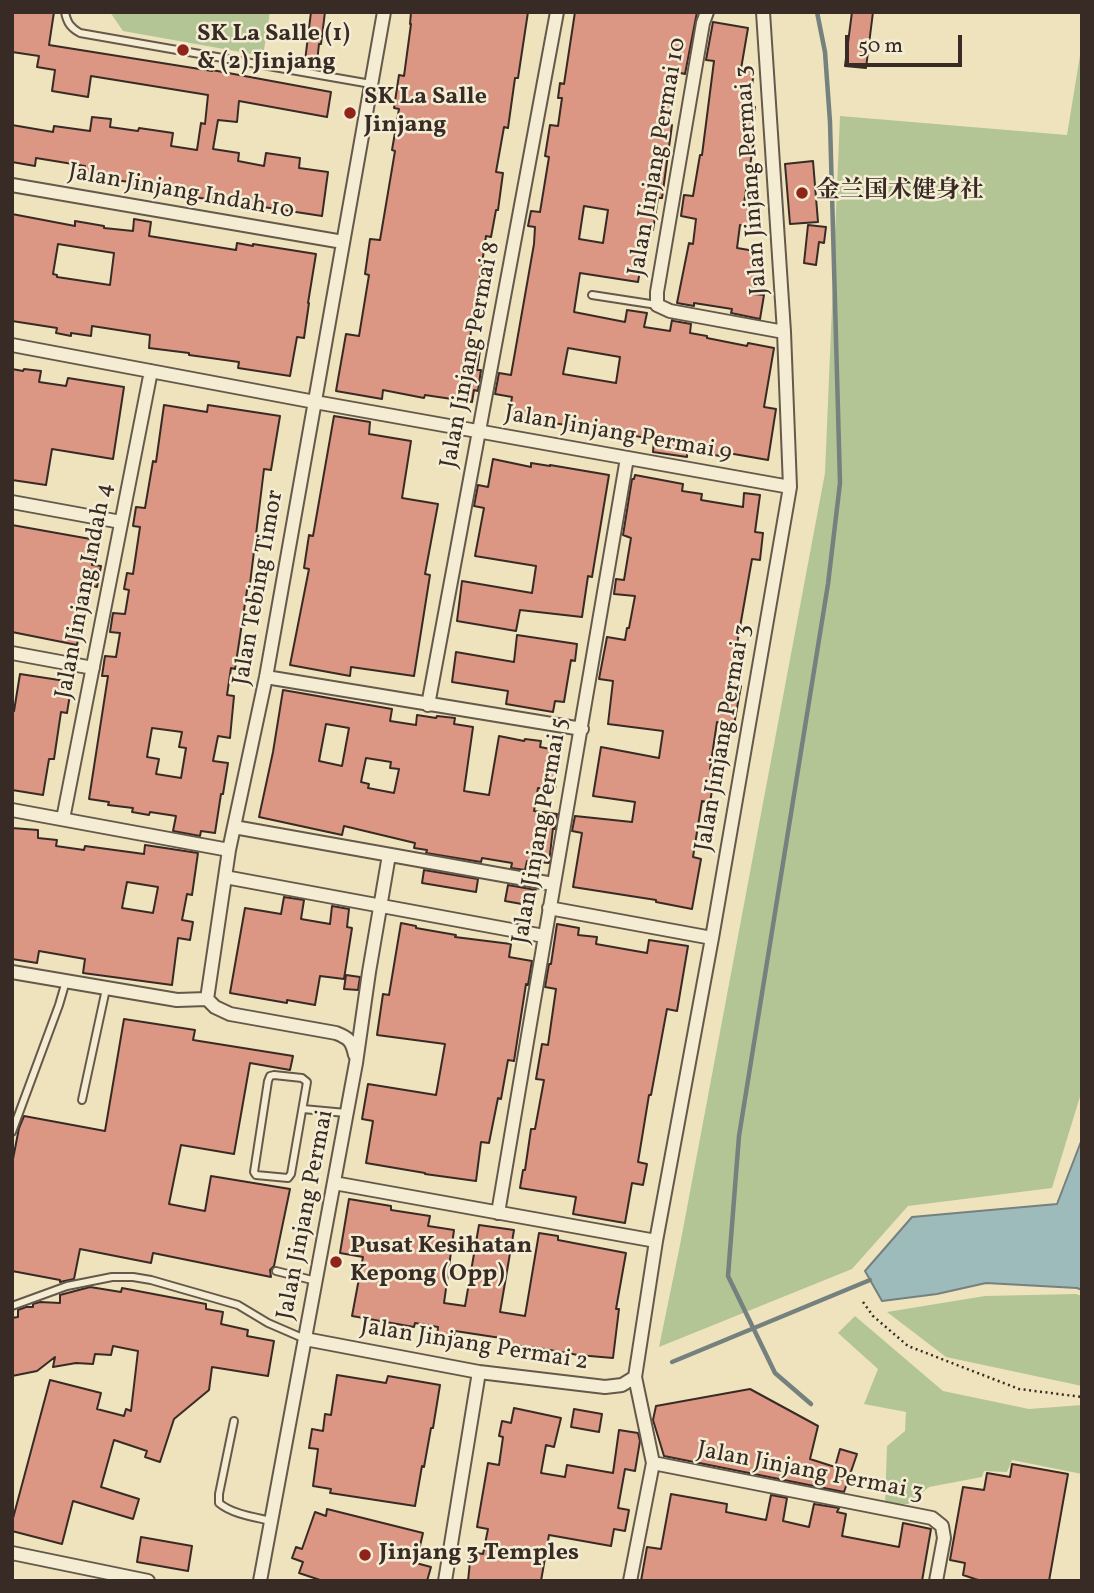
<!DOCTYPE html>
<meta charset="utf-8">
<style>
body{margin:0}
#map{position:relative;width:1094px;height:1593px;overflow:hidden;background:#eee3bd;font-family:Vollkorn,serif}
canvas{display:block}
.frame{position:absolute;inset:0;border:14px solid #382b25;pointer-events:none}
.scale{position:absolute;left:845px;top:35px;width:117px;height:32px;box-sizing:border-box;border:4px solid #382b25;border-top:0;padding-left:9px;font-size:21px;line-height:24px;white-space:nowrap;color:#382b25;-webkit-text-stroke:5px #f4edd4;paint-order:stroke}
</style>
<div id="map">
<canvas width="1094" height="1593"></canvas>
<div class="frame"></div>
<div class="scale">50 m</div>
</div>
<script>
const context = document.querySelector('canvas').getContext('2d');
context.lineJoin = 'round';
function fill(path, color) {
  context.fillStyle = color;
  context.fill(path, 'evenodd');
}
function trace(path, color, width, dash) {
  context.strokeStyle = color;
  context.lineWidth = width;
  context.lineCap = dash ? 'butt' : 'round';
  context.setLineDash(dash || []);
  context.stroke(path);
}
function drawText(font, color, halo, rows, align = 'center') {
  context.font = font + ' Vollkorn,"Noto Serif SC",serif';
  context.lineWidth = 5;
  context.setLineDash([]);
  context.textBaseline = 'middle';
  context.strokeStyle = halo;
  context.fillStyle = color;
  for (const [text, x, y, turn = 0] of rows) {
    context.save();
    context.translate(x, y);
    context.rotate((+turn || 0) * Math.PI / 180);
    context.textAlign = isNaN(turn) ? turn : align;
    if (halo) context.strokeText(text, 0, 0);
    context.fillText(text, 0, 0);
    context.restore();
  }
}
const green = new Path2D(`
 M110 12H270L263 56 123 31Z
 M1082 43V1090L1052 1188 908 1206 852 1269 659 1347 680 1245 825 473 840 116 1067 135Z
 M1076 1294 1082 1296V1386L946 1357 887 1312 985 1296Z
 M855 1316 943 1391 1029 1409 1082 1405V1474L1012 1460 1007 1472 984 1471 982 1477 929 1487 908 1504H885L887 1446 905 1431 906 1412 864 1404 878 1369 838 1333Z`);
const water = new Path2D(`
 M1082 1139V1290L1077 1288 986 1283 937 1294 882 1301 865 1271 912 1217 1057 1204Z`);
const stream = new Path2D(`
 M672 1362 870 1280
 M811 1404 775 1373 728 1276 739 1136 828 584 840 483 830 122 825 52 817 12`);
const building = new Path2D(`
 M12 12H54L49 45 212 71V70L331 92 327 117 239 101 237 122 218 120 213 149 239 153 238 161 264 166 266 153 300 158 299 168 328 172 322 216 250 205 249 210 215 204V200L170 194 171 191 130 185V182L84 176 85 166 36 158 35 166 12 162V125L53 132 54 126 90 131 92 117 111 119 110 127 138 131 139 128 173 133 171 146 197 150 201 123 205 124 208 95 91 76 88 97 52 91 55 70 37 67 39 56 12 52Z
 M311 12H325L321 44H319L317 62 305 61Z
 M411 12H528L518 78H515L508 128 504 127 496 172 503 173 498 210H496L491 237 486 236 480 278 485 279 482 297 477 296 468 349 480 351 477 370H481L478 391 474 390 472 402 425 395 424 398 383 390 382 399 336 391 346 334 359 336 369 275 365 274 370 239 380 240 395 151 392 150 399 109 394 108 399 75 404 76 411 24H410Z
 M575 12H697L685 74 676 72 668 124 672 125 662 198H658L653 230 647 229 638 282 580 273 574 312 625 322 627 310 647 313 644 327 670 331 672 320 674 321 691 324 690 333 707 336V338L747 346 748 343 774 348 764 407 776 409 768 460 728 453 727 457 687 451V457L653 452 654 439 509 416 512 397 495 394 499 373 511 375 534 244 535 227 528 226 531 211 540 212 549 157 545 156 550 125 558 126 562 98H558L560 83 564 84ZM584 206 608 210 603 243 579 239ZM568 348 620 357 616 383 563 374Z
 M852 12H873L866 68 845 66Z
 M713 22 748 28 741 69 754 71 749 106 755 107 750 133 755 134 744 203 753 204 750 226 740 225 737 248 761 252 754 294 764 295 760 319 731 313 732 309 694 303V306L677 303 689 243 693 244 696 219 681 216 684 195 693 196 700 155H702L714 61 706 60Z
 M813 161 818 222 790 224 785 164Z
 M12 214 75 226V221L104 226V228L133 231 134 219 151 222 149 236 236 250 237 243 253 246V244L316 254 308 303H309L304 338 297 337 290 376 238 368 239 362 189 355V353L149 348 150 335 92 326 91 336 71 333V336L56 333 57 328 12 321ZM58 244 114 253 110 285 57 277V275L53 274Z
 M808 225 826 227 824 243 819 242 816 265 804 263Z
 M12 369 23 371 24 369 41 371 39 382 66 386 68 378 124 387 113 459 52 449 46 485 12 480Z
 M164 405 207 412 208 405 280 416 271 470 264 469 250 584H248L235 669 231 668 227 695 234 696 230 738 218 736 213 761 228 763 223 794H221L215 833 201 831 200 836 173 831 176 816 150 812 149 815 132 812 133 808 108 805 109 802 89 799 108 676H102L105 656 116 657 120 633 110 632 113 613 125 614 129 590 124 589 127 573 133 574 140 527 133 526 136 507 145 508 153 461 156 462ZM152 728 182 732 179 747 186 748 181 778 156 774 159 759 147 757Z
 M334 416 370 422 369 434 411 441 402 498 438 504 425 574 430 575 414 676 351 667 350 676 290 665 309 569 304 568 309 535 313 536Z
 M493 459 531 467V463L550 466V465L609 475 592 577 588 576 582 617 520 610 516 631 457 621 462 581 532 593 536 566 475 556 484 508 474 506 478 485 488 487Z
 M635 475 683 484 682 491 702 494 701 500 743 507 744 493 760 495 755 532 763 533 760 560 752 559 730 684 741 686 734 725 717 722 710 769 715 770 710 803 702 801 693 857 701 859 692 909 656 902V900L573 887 582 833 572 831 575 816 632 822 635 802 593 796 601 747 659 758 663 731 608 724 613 681 599 679 607 637 625 640 627 628H629L635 596 614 594 616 579 624 580 631 538 623 535 632 479H634Z
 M12 525 96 540 92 565 101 566 97 587 89 585 84 610 87 611 84 628H80L77 645 12 632Z
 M517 635 577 644 575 661 571 660 564 702 555 701 553 712 506 704 508 691 452 682 456 652 514 662Z
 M20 674 72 682 67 713 61 712 54 759H49L43 795 12 790V711H14Z
 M283 690 392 709 390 721 416 725 417 715 436 718 437 716 455 718 454 724 473 727 464 791 489 795 499 736 524 741 525 739 541 741 540 747 561 751 555 790 538 788 534 811 557 814 555 829 553 828 549 863 527 861 525 870 511 868 512 863 482 858 481 862 426 853 427 850 414 848 415 843 344 826 342 835 259 817 273 752ZM326 724 349 728 342 766 319 761ZM366 758 391 762 390 768 399 769 394 793 368 788 369 784 361 782Z
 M12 828 38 830V838L57 840 56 846 84 850 85 846 144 854 145 845 198 853 192 895 187 894 182 920 193 922 190 940 178 938 172 985 83 973 85 959 39 951 37 963 12 959ZM127 882 158 887 153 913 122 908Z
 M424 870 478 879 476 892 422 883Z
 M508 885 536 890 533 906 505 901Z
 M284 897 304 900 301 919 330 924 332 906 349 909 347 927 352 928 344 979 320 976 315 1005 287 1000V1003L230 993 245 908 281 914Z
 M401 923 416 926V928L456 935 455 937 511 944 509 957 532 961 528 985 526 984 514 1061 508 1060 501 1099 498 1098 489 1143 481 1142 476 1181 425 1174V1173L366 1163 373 1121 362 1119 368 1084 436 1095 445 1044 377 1035 383 994 389 995Z
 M557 924 579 928 578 935 597 937 596 944 647 953 649 940 688 946 677 1011 667 1009 651 1095H649L638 1162 647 1164 643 1185 632 1183 625 1223 573 1214 576 1197 520 1188 523 1170H525L531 1129H535L544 1080 536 1079 542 1044 548 1045 556 989 545 987 549 964H551Z
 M346 975 360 977 358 990 344 989Z
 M124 1019 195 1030 193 1040 293 1056 290 1070 250 1063 234 1154 181 1145 169 1204 205 1211 211 1176 290 1189 274 1266 270 1270 271 1277 153 1253 151 1263 80 1249 74 1279 60 1282V1280L12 1271V1164L19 1128 24 1116 105 1131Z
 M349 1199 391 1206V1210L430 1216 428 1226 454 1230 444 1303 465 1306 479 1225 514 1230 500 1312 525 1316 539 1233 558 1236V1240L626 1253 616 1309H619L613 1358 578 1355 538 1348 501 1344V1338L455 1331 453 1340 437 1337 438 1327 415 1323 414 1327 352 1316 363 1257 340 1253Z
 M90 1287 121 1292 122 1288 206 1304V1309L223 1312 221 1324 248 1330 247 1336 274 1341 268 1376 212 1367 209 1390 174 1419 160 1462 145 1457 147 1451 114 1440 101 1487 139 1499 133 1519 73 1501 62 1544 12 1531V1522L50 1380 101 1393 97 1409 124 1416 126 1409 131 1411 138 1351 113 1346 111 1355 95 1354 93 1364 76 1363 53 1367 55 1357 37 1371 12 1376V1318L18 1317V1310L26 1307H33V1304L40 1302 60 1303V1295Z
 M337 1375 386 1383 388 1376 440 1385 433 1428H431L424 1467 422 1466 415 1506 330 1493 331 1489 313 1486 318 1449 309 1448 312 1429 323 1431 325 1414 331 1415Z
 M750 1389 818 1426 810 1459 835 1467 840 1449 857 1454 844 1492 664 1456 653 1420 656 1406Z
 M514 1408 561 1418 554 1447 546 1445 541 1473 565 1477 567 1465 613 1473 619 1430 638 1433 640 1441 635 1471 625 1469 618 1508 629 1510 625 1531 614 1529 611 1546 549 1535 541 1581H468L471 1552 483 1554 488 1529 477 1527 488 1463 499 1465 503 1437 499 1436 502 1421 511 1423Z
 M574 1409 602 1414 599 1432 571 1427Z
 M1012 1464 1068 1474 1049 1581H981L963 1575 965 1563 950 1560 963 1487 984 1490 987 1473 1010 1477Z
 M671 1494 727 1504 726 1512 766 1520 771 1495 787 1498 783 1521 809 1527 814 1504 839 1508 837 1512 846 1514 842 1536 899 1547 903 1523 931 1529 922 1581H641L647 1547 661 1549Z
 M327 1509 423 1533 416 1563 431 1567 427 1581H323L299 1573 303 1562 292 1558 296 1547 302 1549 315 1512 326 1516Z
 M141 1537 192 1546 188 1571 137 1562Z`);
const path = new Path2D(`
 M863 1302 873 1316 908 1346 1019 1389 1082 1397`);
const service = new Path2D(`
 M65 12C67 23 71 28 80 33L371 84
 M592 295 657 305
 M274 1075 302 1078 307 1082 291 1174 288 1178 256 1175 254 1172 268 1081 270 1076Z
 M82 1100 106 989
 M303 1109 346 1113
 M12 1132 59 1005 66 981
 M276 1271 316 1281
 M12 1306 67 1286 112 1277H133L151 1280 238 1305 268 1323 305 1339
 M234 1421 219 1494V1503C232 1514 254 1517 271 1521`);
const minor = new Path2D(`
 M707 12 703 23 657 292V305L670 311 784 332
 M12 185 343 242
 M12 345 315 402 790 487
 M12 502 121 522
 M12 653 93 668
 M266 677 582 729
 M428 705 557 12
 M12 810 229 850
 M63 819 151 371
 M234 827 553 884
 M225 877 544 936
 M549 908 712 938
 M12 972 177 1000 207 999
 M207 999 229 850 266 677 384 12
 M207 999 215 1007 230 1014 336 1033C349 1038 352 1041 355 1055
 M334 1183 656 1241
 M498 1213C540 961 585 709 627 458
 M305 1339 479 1372 605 1387 622 1385 635 1377
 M653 1463 932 1518 942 1526 944 1538 936 1581
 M12 1553 148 1581
 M260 1581 356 1063 369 972 389 855
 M445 1581 479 1372
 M630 1581 653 1463 635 1377 656 1241 712 938 790 487 784 332 763 12`);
const markers = [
 [183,50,7,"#8f2418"],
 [350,113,7,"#8f2418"],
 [802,193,7,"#8f2418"],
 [336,1262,7,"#8f2418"],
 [365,1555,7,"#8f2418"]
];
const poiNames = [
 ["SK La Salle (1)",197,36],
 ["& (2) Jinjang",197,64],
 ["SK La Salle",364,99],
 ["Jinjang",364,127],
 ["金兰国术健身社",816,193],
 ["Pusat Kesihatan",350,1248],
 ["Kepong (Opp)",350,1276],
 ["Jinjang 3 Temples",379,1555]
];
const streetNames = [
 ["Jalan Jinjang Permai 10",659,157,-80],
 ["Jalan Jinjang Permai 3",753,180,-94],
 ["Jalan Jinjang Indah 10",181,193,10],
 ["Jalan Jinjang Permai 8",472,355,-79],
 ["Jalan Jinjang Permai 9",618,435,10],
 ["Jalan Tebing Timor",260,588,-80],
 ["Jalan Jinjang Indah 4",86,591,-79],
 ["Jalan Jinjang Permai 3",725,738,-80],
 ["Jalan Jinjang Permai 5",542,831,-80],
 ["Jalan Jinjang Permai",307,1215,-79],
 ["Jalan Jinjang Permai 2",474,1346,9],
 ["Jalan Jinjang Permai 3",810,1473,11]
];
fill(green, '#b3c595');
fill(water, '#9ebbbb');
trace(water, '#75817f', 2);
trace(stream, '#75817f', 4.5);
fill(building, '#dc9784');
trace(building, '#382b25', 2);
trace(service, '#66594b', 10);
trace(minor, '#66594b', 16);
trace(path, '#382b25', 2.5, [2, 3.5]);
trace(service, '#f4edd4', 6);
trace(minor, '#f4edd4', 12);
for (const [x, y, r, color] of markers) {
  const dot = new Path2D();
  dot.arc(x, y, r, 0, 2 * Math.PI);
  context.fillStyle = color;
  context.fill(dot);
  trace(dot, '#f4edd4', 2.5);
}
drawText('bold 24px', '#382b25', '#f4edd4', poiNames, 'left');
drawText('24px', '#382b25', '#f4edd4', streetNames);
</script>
